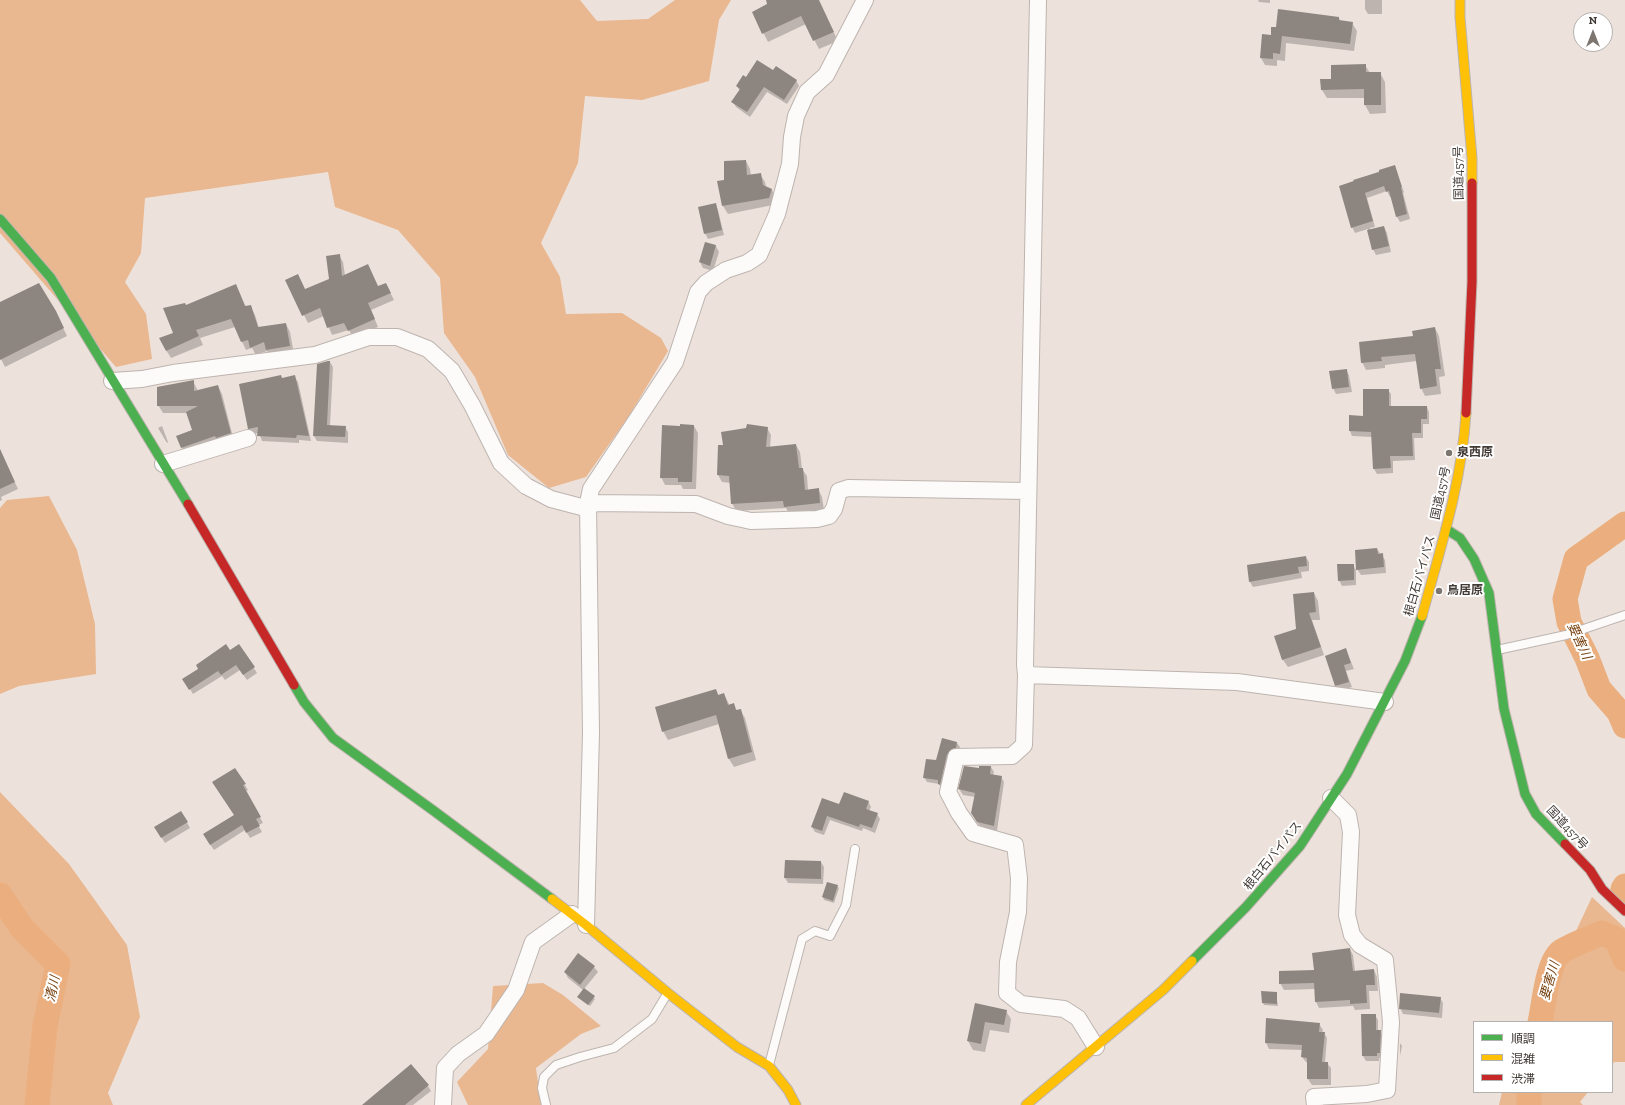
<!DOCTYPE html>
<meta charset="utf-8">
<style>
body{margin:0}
#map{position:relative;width:1625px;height:1105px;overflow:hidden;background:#ede2db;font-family:"Zilla Slab","Noto Sans JP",serif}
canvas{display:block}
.legend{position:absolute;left:1473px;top:1021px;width:140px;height:72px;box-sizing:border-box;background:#fff;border:1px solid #b3b0ae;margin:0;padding:5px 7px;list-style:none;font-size:12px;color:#413a35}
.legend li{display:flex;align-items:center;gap:8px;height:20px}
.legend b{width:20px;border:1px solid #b3b0ae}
.north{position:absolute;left:1573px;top:12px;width:40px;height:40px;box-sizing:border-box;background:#fff;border:1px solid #b3b0ae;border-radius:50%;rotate:0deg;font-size:11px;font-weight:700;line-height:16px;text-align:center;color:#413a35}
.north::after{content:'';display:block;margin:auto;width:14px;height:18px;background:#7d756f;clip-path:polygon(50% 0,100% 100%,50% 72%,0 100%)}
</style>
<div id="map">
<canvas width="1625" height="1105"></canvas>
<ul class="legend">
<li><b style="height:5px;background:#4caf50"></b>順調</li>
<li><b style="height:5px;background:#ffc107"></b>混雑</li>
<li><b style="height:5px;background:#c62828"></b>渋滞</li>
</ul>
<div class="north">N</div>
</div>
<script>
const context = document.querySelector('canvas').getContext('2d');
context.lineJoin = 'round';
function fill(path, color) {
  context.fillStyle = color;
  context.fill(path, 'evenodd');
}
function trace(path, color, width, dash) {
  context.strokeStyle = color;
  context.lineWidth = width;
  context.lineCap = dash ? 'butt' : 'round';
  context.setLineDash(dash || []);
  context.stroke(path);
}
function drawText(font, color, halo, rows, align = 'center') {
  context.font = font + ' "Zilla Slab","Noto Sans JP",serif';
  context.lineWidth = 4;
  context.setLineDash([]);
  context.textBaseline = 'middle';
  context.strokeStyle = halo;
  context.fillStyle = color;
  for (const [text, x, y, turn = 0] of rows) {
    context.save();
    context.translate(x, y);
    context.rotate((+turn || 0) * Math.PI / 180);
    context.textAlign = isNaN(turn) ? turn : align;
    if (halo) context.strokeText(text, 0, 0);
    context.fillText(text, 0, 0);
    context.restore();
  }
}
const forest = new Path2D(`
 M0 0H580L597 21 648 19 675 0H731L719 20 709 81 642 100 585 96 578 163 541 243 560 277 566 314 622 313 661 338 668 351 629 416 586 477 549 488 508 455 475 377 444 333 440 278 398 230 335 207 328 172 145 198 141 253 125 282 146 314 152 359 116 367 0 233Z
 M49 496 77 550 95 624 96 674 19 686 0 694V508L7 500Z
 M0 792 69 864 127 945 140 1017 108 1093 113 1105H0Z
 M1592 897 1625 928V1062H1614L1612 1065V1022H1533Z
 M543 983 563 995 601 1026 581 1034 536 1068 541 1105H468L457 1082 488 1049 493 986Z
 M1502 1092H1588L1580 1102 1583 1105H1499Z`);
const shadow = new Path2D(`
 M767 0H818L838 41 819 49 806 24 768 42 753 12 768 5Z
 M1258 0H1270V3L1259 2Z
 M1365 0H1382V14H1368L1365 9Z
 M1339 18 1341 22 1352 23 1357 31 1354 51 1286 43 1285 61 1277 60V66L1265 65 1261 58 1272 36Z
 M1365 65 1370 73H1380L1385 82 1386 113 1370 114 1365 105V98H1327L1322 90 1332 80Z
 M773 72 796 80 799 86 787 104 767 92 750 117 736 107 733 102 740 91 737 86 747 78Z
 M746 161 750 169 751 176 760 174 765 182 766 187 772 190 776 198 773 205 728 214 723 206 719 182 725 180Z
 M1394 166 1404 192 1403 193 1410 219 1400 222 1397 217 1392 196 1390 197 1387 191 1367 198 1375 227 1370 228V230L1384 227 1387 233 1391 252 1376 255 1373 249 1368 229 1355 233 1352 227 1340 186Z
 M715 204 718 210 724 235 708 239 705 233Z
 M706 243 716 246 719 252 713 271 703 268 700 262Z
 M339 255 343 262 345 275 378 287 386 284 394 300 371 310 378 327 353 337 349 330 332 335 324 316 308 323 286 280 306 290 330 280Z
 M236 285 246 307 250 306 255 315 259 328 286 324 290 332 294 354 271 357 267 351 256 355 252 348 246 350 235 327 200 338 203 345 171 358 166 350 186 307Z
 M0 303 55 311 67 336 5 367 0 357Z
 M1435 328 1439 336 1445 376 1439 377 1441 394 1425 396 1421 388 1417 361 1385 365V368L1366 370 1362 362Z
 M330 362 333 367 330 426 345 427 348 432V443L317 441 314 436Z
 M1346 370 1349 375 1352 392 1336 394 1333 388Z
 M294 376 298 382 311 441 299 440V443L262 441 259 433 252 434 248 428 282 379Z
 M193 381 198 391 218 386 222 394 234 441 186 455 182 448 194 431 187 413H163L158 405Z
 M1388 390 1391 394V407H1427L1429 412V424H1423V438H1414L1415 460 1393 461V473L1377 474 1374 469 1372 437 1352 436 1350 431 1364 417Z
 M162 426 168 442 167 443 158 428Z
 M663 426H694L698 433 696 489H683L681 485H665L661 477Z
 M767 428 771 435 770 448 796 445 800 452 802 469 807 476 808 490 818 489 822 497 824 510 789 514 786 508 736 511 732 503 731 483 722 482 718 475 725 446Z
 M0 449 18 489 1 497 2 500 0 501Z
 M1377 549 1385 560 1386 573 1361 575 1357 569Z
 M1306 557 1309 562V571L1301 572 1302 578 1253 587 1250 582 1248 565Z
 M1353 565 1356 570V585L1342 586 1339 580Z
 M1314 593 1318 601 1320 620H1312L1324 655 1288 667 1283 660 1275 637 1297 629Z
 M239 645 257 673 247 680 240 670 225 680 222 676 193 694 184 679Z
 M1346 650 1354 669 1346 671 1352 687 1339 691 1336 685Z
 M716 690 719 696 724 694 730 706 734 705 737 711 740 710 745 718 756 760 734 767 729 759 719 724 668 740 663 731Z
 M957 743 960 747 958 752 942 789 939 784 927 782 924 777 936 761Z
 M980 767H991L994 772 993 775 1001 777 1004 782 997 831 981 828 975 819V797L963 795 959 789 980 769Z
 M235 769 248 790 246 791 263 823 258 825 262 832 250 838 245 830 214 850 207 840 235 816Z
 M868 801 871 807 869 811 877 814 880 819 875 833 863 828 862 831 830 820 824 835 815 832 812 827 840 806Z
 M181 812 190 828 165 843 155 827Z
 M821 862 824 867 823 884 788 883 785 878Z
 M837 886 839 888 834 903 824 900 823 897Z
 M1350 949 1353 955 1355 971 1374 970 1377 977 1378 991H1369L1370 1009 1355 1010 1353 1006 1319 1008 1316 1002 1315 989 1284 990 1280 983 1315 971Z
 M579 955 594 967 598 972 584 989 595 999 590 1006 578 997 583 990 568 978 565 972Z
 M1276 993 1278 1006 1264 1005 1263 1003Z
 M1440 998 1443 1003 1442 1018 1403 1014 1400 1008Z
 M976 1005 1006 1011 1011 1019 1009 1033 990 1030 985 1052 973 1050 968 1041Z
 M1375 1015 1378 1020V1031H1380L1383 1036 1382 1058H1379V1061H1366L1363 1056Z
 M1267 1019 1319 1024 1323 1030 1322 1033H1324L1327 1038 1325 1063H1327L1331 1068V1085H1312L1308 1079V1063L1306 1062 1302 1057 1303 1050 1269 1049 1266 1043Z
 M1400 1043 1402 1046 1400 1056Z
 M428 1086 431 1091 413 1105H366Z`);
const river = new Path2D(`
 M1625 524 1576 559 1565 599 1569 622 1587 658 1599 689 1619 712 1625 726
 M1625 886 1623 889 1625 899
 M0 895 22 928 58 964 45 1026 37 1105
 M1540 1022C1544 1005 1547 961 1562 951 1573 944 1590 938 1602 933L1616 939 1625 959
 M1529 1092V1105`);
const building = new Path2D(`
 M766 0H819L834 32 813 41 801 16 762 34 752 12 767 4Z
 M1278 9 1339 17V20L1353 22 1350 44 1282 36 1280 54 1273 53V59L1260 58 1262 34 1271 35V27H1276Z
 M757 60 773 70 776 66 797 80 784 100 764 87 747 112 731 102 740 89 736 86 743 75 746 77Z
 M1366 64V72H1381V105H1364V89L1321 90 1320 79H1331V65Z
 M746 160 747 175 761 173 763 185 772 189 769 198 722 206 717 181 724 180V161Z
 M1395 165 1402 187H1401L1407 214 1396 217 1389 191 1386 192 1384 186 1365 193 1373 221 1351 228 1339 186 1354 181 1353 180 1379 172V170Z
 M716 203 722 230 704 234 698 207Z
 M1384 226 1389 246 1372 250 1367 230Z
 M705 242 716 245 710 266 699 262Z
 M340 254 342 276 368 264 378 286 386 283 391 293 368 303 375 319 348 331 344 323 327 328 320 308 302 316 285 280 298 274 305 289 329 279 326 256Z
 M39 283 56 311 64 328 0 360V302Z
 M236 284 245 306 251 305 258 327 286 323 290 346 266 350 264 342 250 348 248 340 241 342 231 319 196 330 199 336 166 351 159 338 173 333 163 308 185 303 186 305Z
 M1435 327 1441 369H1435L1437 386 1420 389 1415 354 1381 357 1382 361 1361 363 1359 342 1413 336 1412 331Z
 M328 361H330L327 425 346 426 345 437 313 436 317 364Z
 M1347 369 1349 387 1332 389 1329 371Z
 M281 375 282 378 295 375 309 436 297 435 296 438 257 436 258 427 248 429 239 384Z
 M194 380V391L218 385 231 433 216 438 215 436 181 448 176 436 192 430 186 412 198 406H157V387Z
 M1363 389H1389V406H1427V419H1421V433H1412L1413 456H1390L1391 468 1373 469 1371 432 1349 431V415L1363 416Z
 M680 424 694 425 692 482H678V478H660L662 425 680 426Z
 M747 424 768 427 766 447 796 444 799 468H803L805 490 819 488 820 503 784 507 783 501 731 504 729 476 717 475 718 445H723L721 432 746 428Z
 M0 449 15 482 0 489Z
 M1377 548 1378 554 1383 553 1384 567 1356 570 1355 550Z
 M1306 556 1307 566 1298 567 1299 573 1249 582 1247 565Z
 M1337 564H1354V580L1338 581Z
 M1314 592 1316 612 1309 613 1321 647 1282 660 1274 636 1296 629 1293 594Z
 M226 644 230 650 239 644 255 667 243 675 236 665 221 675 218 671 189 690 182 679 198 669 196 665Z
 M1346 648 1351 663 1344 665 1349 682 1335 686 1325 656Z
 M716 689 718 695 724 693 728 705 734 703 736 710 741 709 752 752 728 759 716 715 662 732 655 707Z
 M942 738 957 742 956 748 952 749 947 755 940 785 938 784V780L923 778 926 759 936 760Z
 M964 766 979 768V766H991L990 774 1002 776 994 826 977 822 971 813 975 793 958 789Z
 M235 768 246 784 243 785 261 817 256 819 260 826 246 833 242 825 210 845 203 834 234 815 212 782Z
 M844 792 869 801 866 809 878 813 872 828 860 824 859 827 827 816 822 831 811 827 822 798 839 804Z
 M181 811 188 822 161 838 154 827Z
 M785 860 821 861V879L784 878Z
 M827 882 838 885 833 901 822 897Z
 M1350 948 1353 971 1374 969 1375 985H1366L1367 1003 1350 1004V1000L1315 1002 1314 983 1279 984V971L1314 970 1312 953Z
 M578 953 595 966 580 985 564 972Z
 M584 988 595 996 588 1005 577 997Z
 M1261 991 1277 992V1004L1262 1003Z
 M1400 993 1441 997 1439 1013 1399 1009Z
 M975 1003 1007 1010 1004 1025 985 1022 981 1044 967 1041Z
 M1361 1014H1376V1030H1381L1380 1053H1377V1056H1362Z
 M1266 1018 1320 1023 1319 1032H1325L1322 1062H1328V1079H1307V1058L1301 1057 1302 1045 1265 1043Z
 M411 1064 429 1085 405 1105H362Z`);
const lane = new Path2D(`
 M1497 650 1566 635 1625 615
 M769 1065 802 939 815 931 830 936 846 905 855 849
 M546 1105 542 1088 544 1077 556 1065 580 1057 614 1048 652 1019 667 994`);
const street = new Path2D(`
 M1038 0 1025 665 1026 675 1237 682 1385 702
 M112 381 142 379 173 373 315 355 369 337H397L428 349 452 371 472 405 501 463 526 486 551 499 589 509
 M163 464 248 438
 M588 503 696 504 728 516 751 521 817 519 829 516 834 509 839 491 848 488 1027 491
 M1026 675 1024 745 1012 756 956 757 948 792 959 813 973 833 1015 845 1019 878 1018 912 1008 962 1007 993 1021 1004 1064 1009 1078 1018 1096 1047
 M586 925 591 733 588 503 591 489 675 362 698 292 706 283 726 270 747 263 759 255 777 214 790 164 792 137 796 116 807 92 826 75 865 0
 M443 1105 445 1068 458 1054 486 1034 516 990 533 942 572 914
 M1315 1105 1314 1097 1367 1094 1387 1090 1391 1022 1385 960 1360 945 1352 935 1347 915 1351 832 1348 815 1331 798`);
const fast = new Path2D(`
 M0 219 51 278 188 504
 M1446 529 1460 538 1474 559 1489 593 1504 709 1525 794 1536 814 1565 844
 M294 685 304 702 333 738 434 811 552 899
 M1192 961 1246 907 1300 846 1347 774 1405 661 1422 616`);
const slow = new Path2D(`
 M1460 0V17L1472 158V183
 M1422 616C1440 550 1462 482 1466 413
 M552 899 586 925 668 993 737 1047 769 1066 788 1090 796 1105
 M1026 1105 1163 990 1192 961`);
const jam = new Path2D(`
 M1466 413 1472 282V183
 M188 504 294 685
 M1565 844 1590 870 1602 889 1625 911`);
const markers = [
 [1449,453,4,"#7d756f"],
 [1439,591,4,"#7d756f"]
];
const streetNames = [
 ["国道457号",1459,173,-91],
 ["国道457号",1441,493,-78],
 ["根白石バイパス",1420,576,-74],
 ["国道457号",1567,828,47],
 ["根白石バイパス",1273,856,-51]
];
const poiNames = [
 ["泉西原",1457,453],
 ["鳥居原",1447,591]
];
const waterNames = [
 ["要害川",1579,641,65],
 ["要害川",1550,981,-74],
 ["清川",53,989,-78]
];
fill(forest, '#e9b790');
fill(shadow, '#0003');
trace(river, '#ebaf7f', 25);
fill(building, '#8d8680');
trace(lane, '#bdb4af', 10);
trace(street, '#bdb4af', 18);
trace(fast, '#bdb4af', 11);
trace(slow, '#bdb4af', 11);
trace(jam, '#bdb4af', 11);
trace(lane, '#fcfbfa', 8);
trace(street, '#fcfbfa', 16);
trace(fast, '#4caf50', 9);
trace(slow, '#ffc107', 9);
trace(jam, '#c62828', 9);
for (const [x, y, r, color] of markers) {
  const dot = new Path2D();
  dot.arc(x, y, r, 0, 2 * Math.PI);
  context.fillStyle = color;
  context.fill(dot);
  trace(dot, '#fff', 1.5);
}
drawText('12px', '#413a35', '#fff', streetNames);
drawText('bold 12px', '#413a35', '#fff', poiNames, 'left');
drawText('italic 13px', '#774210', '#fff', waterNames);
</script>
